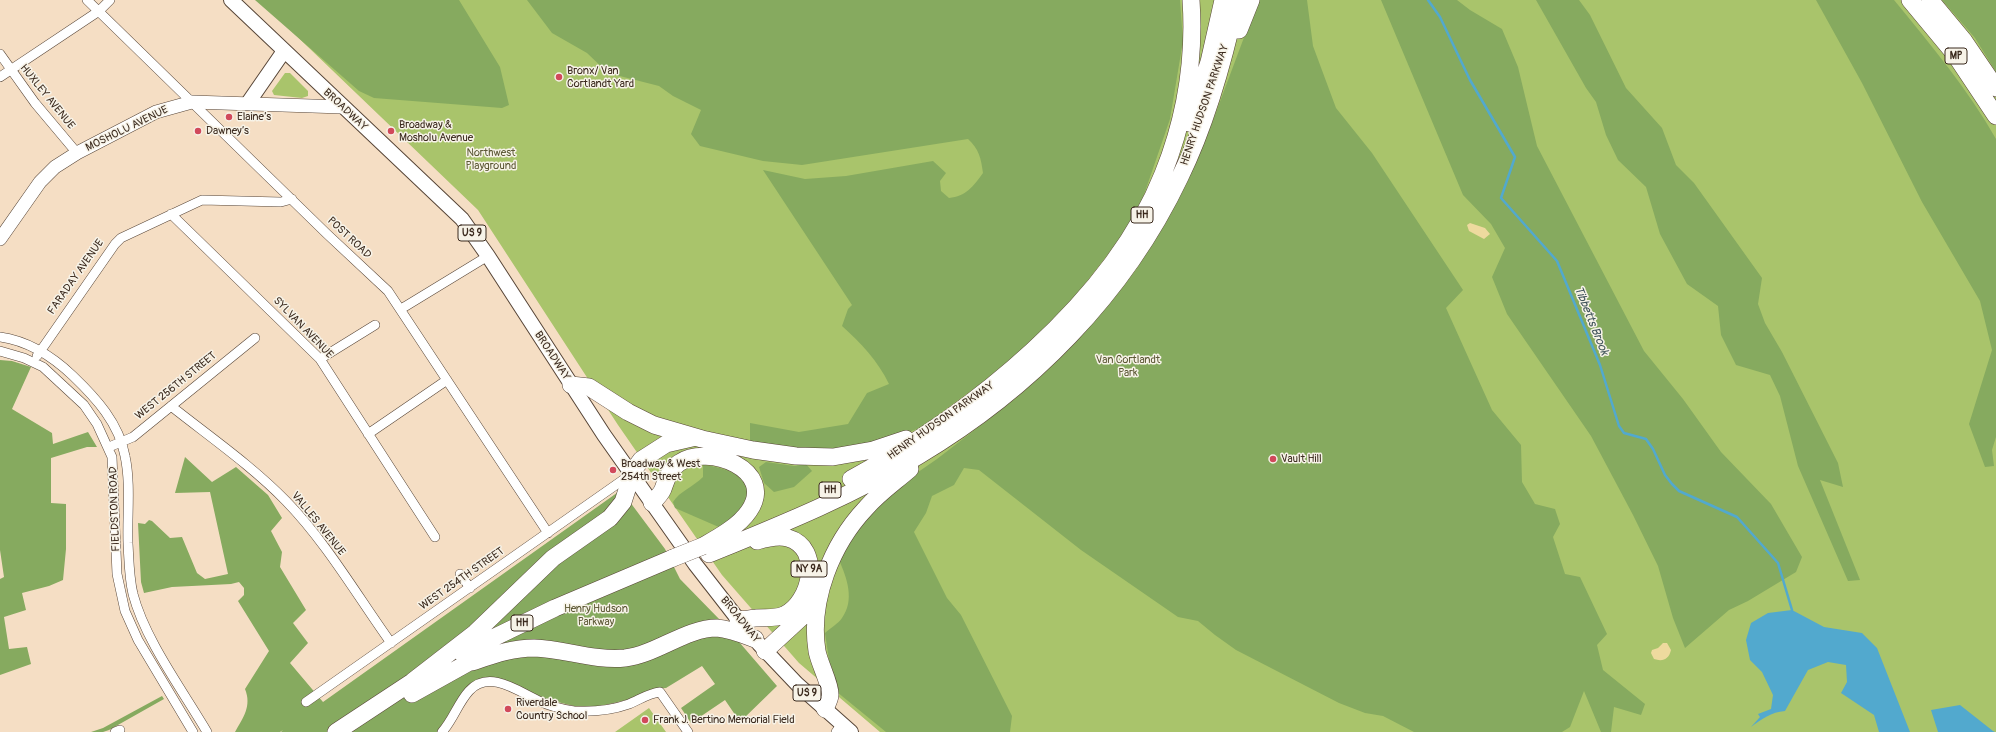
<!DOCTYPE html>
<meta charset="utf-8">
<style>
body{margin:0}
canvas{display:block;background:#f5dec4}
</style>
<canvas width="1996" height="732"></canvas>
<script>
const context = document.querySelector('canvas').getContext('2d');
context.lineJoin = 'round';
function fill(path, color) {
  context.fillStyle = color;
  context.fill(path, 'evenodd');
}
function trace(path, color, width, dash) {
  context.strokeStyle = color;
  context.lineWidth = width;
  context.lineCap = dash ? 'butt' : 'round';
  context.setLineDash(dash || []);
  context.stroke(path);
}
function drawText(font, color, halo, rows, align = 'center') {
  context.font = font + ' Pangolin,sans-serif';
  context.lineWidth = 3;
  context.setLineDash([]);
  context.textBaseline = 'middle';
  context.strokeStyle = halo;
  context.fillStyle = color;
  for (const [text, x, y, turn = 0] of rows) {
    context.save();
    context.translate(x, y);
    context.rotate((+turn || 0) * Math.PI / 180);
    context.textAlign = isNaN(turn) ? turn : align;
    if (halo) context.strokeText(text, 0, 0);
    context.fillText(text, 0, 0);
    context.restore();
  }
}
const green = new Path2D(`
 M259 0H1996V732H880L799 663 722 575 618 425 478 210Z
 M285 73H290L308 91V96L302 98 274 95 272 91Z
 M649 708 666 732H615Z`);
const forest = new Path2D(`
 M255 0H459L500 67 509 105 502 108 374 98 359 91Z
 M527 0H1180L1183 41 1170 119 1136 218 1073 299 1028 345 980 384 920 428 867 447 806 450 750 444V423L799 432 848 424 867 393 889 384C878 361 861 343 842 326L848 309 852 305 763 170 805 179 846 176 933 161 946 173 940 181 941 191 949 198C966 196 973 187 983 173 981 158 979 149 968 139L802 165 763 161 700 146 691 134 701 110 673 96 659 86 608 73 587 53 552 33Z
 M1258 0H1307L1313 46 1336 108 1372 153 1463 290 1446 308 1492 410 1521 445 1522 482 1535 504 1555 509 1560 524 1553 537 1565 574 1580 577 1607 634 1597 645 1603 670 1645 704 1641 715 1614 707 1611 732H1601L1584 691 1570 727 1562 732H1414L1383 716 1365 713 1339 703 1236 650 1215 635 1198 621 1178 617 1081 550 979 470 964 468 954 485 932 496 926 513 914 532 947 598 961 615 1012 716 1010 732H886L837 692 831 674 825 633C830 628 838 624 842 618 855 600 847 578 839 560L861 523 898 486 937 459 1016 398 1051 367 1114 298 1136 270 1185 187 1209 131Z
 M1381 0H1457L1470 10 1502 29 1518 67 1537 146 1644 351 1683 399 1721 452 1771 504 1802 557 1796 572 1748 601 1729 610 1685 648 1673 618 1658 566 1633 515 1591 436 1507 314 1492 277 1505 248 1491 224 1463 195Z
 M1536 0H1579L1590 15 1626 88 1662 128 1676 165 1694 183 1762 278 1758 304 1765 323 1782 352 1838 463 1843 487 1820 480 1860 580 1848 581 1798 466 1780 396 1770 375 1736 365 1721 335 1718 306 1687 284 1660 234 1646 187 1618 160 1606 135 1596 102 1586 88Z
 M1816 0H1894C1930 44 1968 89 1996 139V437L1992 450 1994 466 1985 467 1969 424 1992 350 1980 301 1922 202 1862 83Z
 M1942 0H1996V72L1975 38Z
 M0 360 12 361 31 367 12 409 52 433 53 444 88 432 97 447H87L51 458V503L66 504V549L63 580 49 586 22 593 26 610 4 617 9 649 27 647 31 664 0 675V579L4 577 0 550Z
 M185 457 212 482 236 467 268 495 282 518 271 531 282 552 280 567 306 610 293 623 308 643 290 663 323 702 621 490 665 549 680 579 721 621 777 686 740 722 725 700 691 723 681 708 715 684 702 666 666 688 653 689 631 699 596 707 574 706 541 698 481 680 438 732H281L283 730 280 732H235C243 718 252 706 245 689L269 651 238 601 244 595V588L239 582 231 584 172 587 144 593 141 582 138 523 145 524 149 520 152 521 170 538 182 537 197 573 205 579 228 574 210 492 175 493Z
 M766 462 794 466 806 464 812 471 794 487 774 492 764 483 759 467Z
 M703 465C719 466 740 473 749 486 747 505 735 516 721 528L675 508 673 502C680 491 693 487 703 477Z
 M162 696 164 699 109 730 103 732H91L103 728Z`);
const sand = new Path2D(`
 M1470 223 1485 228 1490 234 1484 239 1469 231 1467 225Z
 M1663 643H1667L1671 650C1669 659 1663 662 1654 659L1651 653 1652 650 1658 648Z`);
const water = new Path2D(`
 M1792 610 1824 627 1862 633 1877 648 1910 732H1879L1874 715 1841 693 1847 682 1846 665 1828 662 1808 670 1785 711C1771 712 1762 719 1751 727L1760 717 1758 714 1771 709 1773 695 1762 672 1750 660 1746 640 1751 623 1768 613Z
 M1960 705 1993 731 1995 732H1938L1931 710Z`);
const stream = new Path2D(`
 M1428 0 1440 17 1470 80 1515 157 1501 198 1557 261 1600 365 1619 426 1624 433 1646 439 1653 449 1665 475 1672 484 1679 491 1737 517 1778 563 1792 610`);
const street = new Path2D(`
 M87 0 327 234 388 291 548 533
 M0 54 35 103 77 153
 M0 77 99 11 110 0
 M171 214 320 359 435 537
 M401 309 488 256
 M0 337C29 341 52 356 73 376 96 398 119 423 125 456 131 484 127 514 128 543 129 560 129 577 133 594 145 640 183 691 207 732
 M0 351 24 358 43 367 84 405 97 424 112 457 117 574 125 611 138 640 193 732
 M37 356 115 244 121 238 202 200 281 202 292 199
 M320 359 375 325
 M171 406C210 437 252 466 286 501 326 542 358 597 391 643
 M368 434 447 380
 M109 447 133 437 255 338
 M460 574 470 588
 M306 702 630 475
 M115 732 120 730
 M442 732C453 720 458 703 469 691 489 669 518 691 539 701 549 706 562 709 574 711 591 712 612 710 629 704 639 700 649 693 660 692L688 732
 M836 732 842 724`);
const secondary = new Path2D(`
 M0 239 40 182 55 167 77 153 156 112 192 102 342 107`);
const primary = new Path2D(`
 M231 0 462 219 488 256 604 435 695 564 744 627
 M248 103 284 51
 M759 644 797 684 851 732`);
const highway = new Path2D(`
 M1910 0 1954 53 1996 116
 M1930 0 1964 41 1996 88
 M1239 30 1251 0
 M1189 123 1209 62 1223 0
 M571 385 589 387 628 412 654 425 702 439 753 450 796 456 833 457 873 450 906 439
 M851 479C970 415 1112 303 1163 174 1185 119 1195 59 1191 0
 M652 503C656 499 661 494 663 489 667 478 669 470 679 463 708 443 777 470 749 511 739 526 719 537 703 546
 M709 554C780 525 852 496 918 456 1029 390 1124 295 1180 177 1207 122 1224 60 1237 0
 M738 619C745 621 750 618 756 618 766 617 774 619 784 615 811 603 823 548 788 538 778 535 767 538 757 541
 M765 651 803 616 817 597
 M462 653 555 608 673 558
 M472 662C493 655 512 648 534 648 565 649 594 661 625 658 657 654 686 628 717 628 730 629 742 634 755 639
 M413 681 475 633 553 558 610 518 623 502 633 471 641 460 666 444 692 438
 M412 694 482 655
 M825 709C827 704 830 699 830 695 831 685 819 663 817 651 809 600 832 544 866 508 879 493 895 482 910 469
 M336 732 421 676`);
const highwayBridge = new Path2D(`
 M673 558 703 546`);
const markers = [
 [559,77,4,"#d1495b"],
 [229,117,4,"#d1495b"],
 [198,131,4,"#d1495b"],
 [391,131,4,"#d1495b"],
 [1273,459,4,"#d1495b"],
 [613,470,4,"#d1495b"],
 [508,709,4,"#d1495b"],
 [645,720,4,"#d1495b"]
];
const shields = [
 [1956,56,22],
 [1142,215,22],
 [472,233,28],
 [830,490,22],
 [809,569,36],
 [522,623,22],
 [807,693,28]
];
const shieldNames = [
 ["MP",1956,56],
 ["HH",1142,215],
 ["US 9",472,233],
 ["HH",830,490],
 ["NY 9A",809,569],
 ["HH",522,623],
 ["US 9",807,693]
];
const poiNames = [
 ["Bronx/ Van",567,71],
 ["Cortlandt Yard",567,84],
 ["Elaine’s",237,117],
 ["Broadway &",399,125],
 ["Mosholu Avenue",399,138],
 ["Dawney’s",206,131],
 ["Vault Hill",1281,459],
 ["Broadway & West",621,464],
 ["254th Street",621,477],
 ["Riverdale",516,703],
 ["Country School",516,716],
 ["Frank J. Bertino Memorial Field",653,720]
];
const streetNames = [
 ["HUXLEY AVENUE",47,97,51],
 ["HENRY HUDSON PARKWAY",1205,105,-71],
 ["BROADWAY",345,110,43],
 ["MOSHOLU AVENUE",127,129,-26],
 ["POST ROAD",349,238,43],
 ["FARADAY AVENUE",76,277,-55],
 ["SYLVAN AVENUE",303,328,46],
 ["BROADWAY",552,356,57],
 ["WEST 256TH STREET",176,386,-39],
 ["HENRY HUDSON PARKWAY",941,421,-35],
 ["FIELDSTON ROAD",115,509,-92],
 ["VALLES AVENUE",318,524,51],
 ["WEST 254TH STREET",462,579,-35],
 ["BROADWAY",740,620,51]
];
const parkNames = [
 ["Northwest",491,153],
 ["Playground",491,166],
 ["Van Cortlandt",1128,360],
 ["Park",1128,373],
 ["Henry Hudson",596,609],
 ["Parkway",596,622]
];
const waterNames = [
 ["Tibbetts Brook",1591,321,68]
];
fill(green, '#a9c46b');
fill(forest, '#86aa5f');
fill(sand, '#eeda9e');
fill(water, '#52a9ce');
trace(stream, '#52a9ce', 2.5);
trace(street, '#574537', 10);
trace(secondary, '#574537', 14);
trace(primary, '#574537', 16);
trace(highway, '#574537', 18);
trace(street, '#fff', 9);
trace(secondary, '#fff', 13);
trace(primary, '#fff', 14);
trace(highway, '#fff', 17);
trace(highwayBridge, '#574537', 18, []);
trace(highwayBridge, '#fff', 17);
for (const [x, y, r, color] of markers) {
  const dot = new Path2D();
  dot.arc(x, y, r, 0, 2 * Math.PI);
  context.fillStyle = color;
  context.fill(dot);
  trace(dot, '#f7f3e8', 1.5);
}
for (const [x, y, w] of shields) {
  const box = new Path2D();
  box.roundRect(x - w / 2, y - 8, w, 16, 3);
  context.fillStyle = '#f7f3e8';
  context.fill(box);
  trace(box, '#3b2a1e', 1);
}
drawText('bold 10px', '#3b2a1e', null, shieldNames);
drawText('11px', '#3b2a1e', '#f7f3e8', poiNames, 'left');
drawText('11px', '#3b2a1e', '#f7f3e8', streetNames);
drawText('11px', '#5c5835', '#f7f3e8', parkNames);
drawText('italic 12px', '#43565c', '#f7f3e8', waterNames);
</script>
